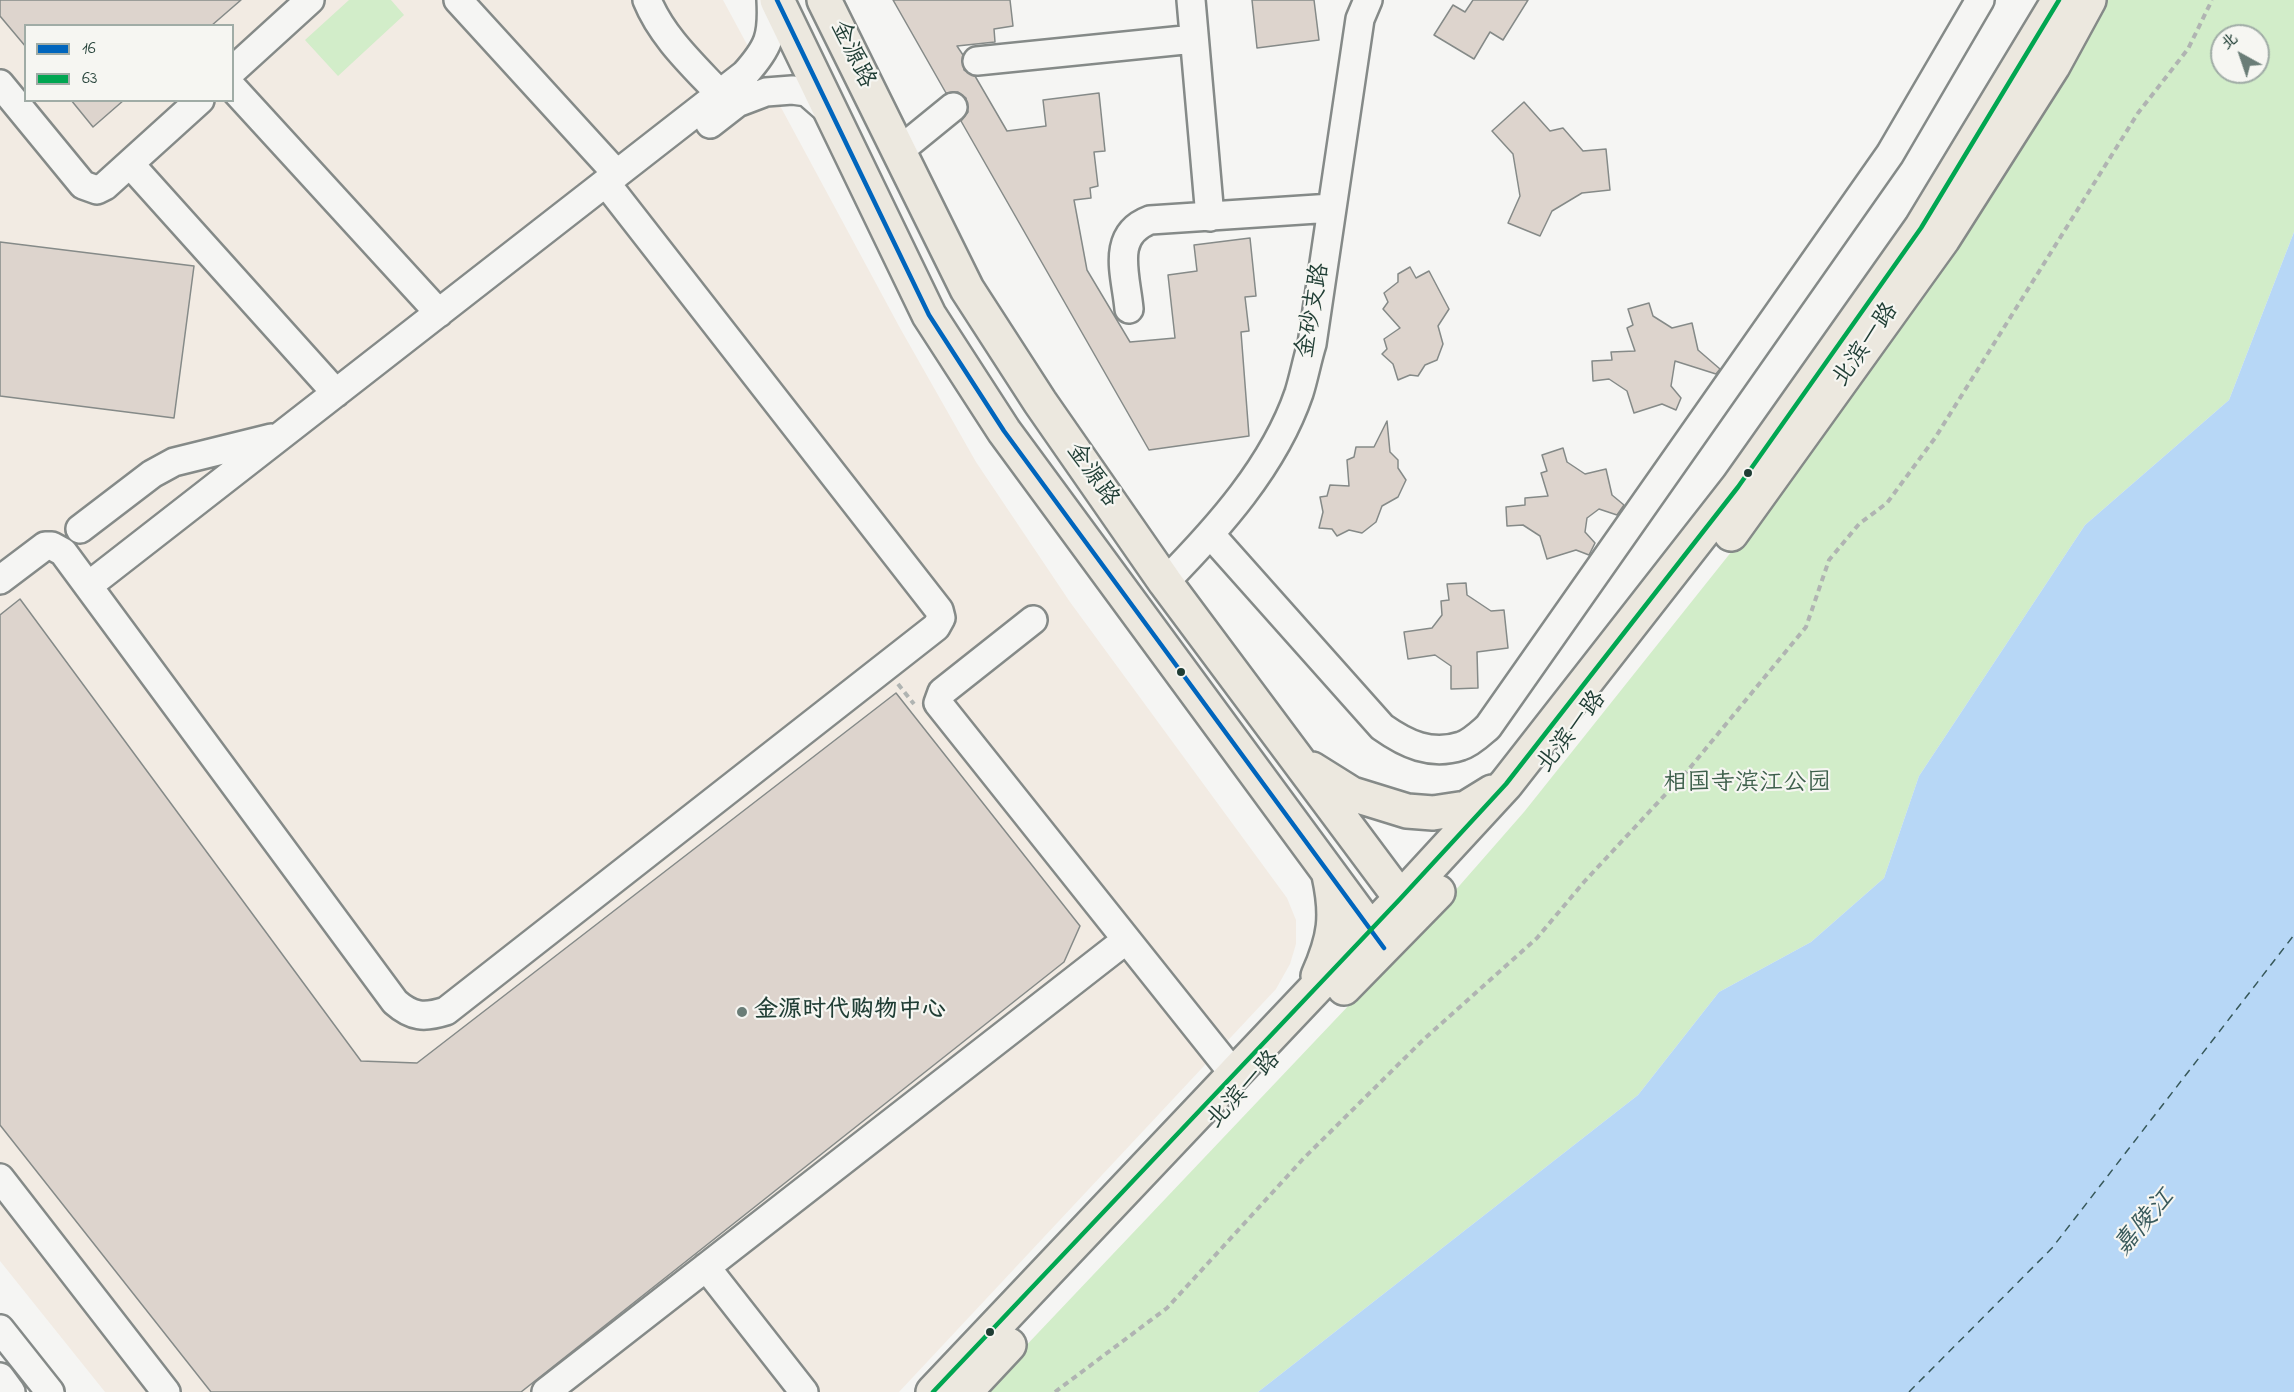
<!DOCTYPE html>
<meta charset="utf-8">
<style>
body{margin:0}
#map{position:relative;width:2294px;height:1392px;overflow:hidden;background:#f5f5f3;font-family:"Indie Flower","LXGW WenKai TC",sans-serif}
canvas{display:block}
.legend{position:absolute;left:24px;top:24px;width:210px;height:78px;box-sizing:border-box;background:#f6f6f2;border:2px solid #a0aca6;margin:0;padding:8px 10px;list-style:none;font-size:18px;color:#1f3d34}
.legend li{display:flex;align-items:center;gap:12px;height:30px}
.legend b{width:30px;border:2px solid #a0aca6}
.north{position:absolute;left:2210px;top:24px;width:60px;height:60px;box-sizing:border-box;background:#f6f6f2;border:2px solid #a0aca6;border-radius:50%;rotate:320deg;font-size:16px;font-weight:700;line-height:24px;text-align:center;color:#1f3d34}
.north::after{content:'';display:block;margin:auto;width:21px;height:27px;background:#6a7d77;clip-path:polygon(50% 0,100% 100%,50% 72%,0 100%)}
</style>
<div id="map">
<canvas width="2294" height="1392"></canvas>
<ul class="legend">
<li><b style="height:8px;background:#0065bd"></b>16</li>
<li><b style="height:8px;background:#00a651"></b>63</li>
</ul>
<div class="north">北</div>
</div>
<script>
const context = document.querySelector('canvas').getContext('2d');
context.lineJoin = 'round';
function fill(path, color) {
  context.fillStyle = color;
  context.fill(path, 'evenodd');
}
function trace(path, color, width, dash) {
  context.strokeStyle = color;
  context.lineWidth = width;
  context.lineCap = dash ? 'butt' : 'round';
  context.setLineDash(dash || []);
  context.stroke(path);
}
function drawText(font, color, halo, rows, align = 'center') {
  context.font = font + ' "Indie Flower","LXGW WenKai TC",sans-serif';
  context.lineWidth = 4.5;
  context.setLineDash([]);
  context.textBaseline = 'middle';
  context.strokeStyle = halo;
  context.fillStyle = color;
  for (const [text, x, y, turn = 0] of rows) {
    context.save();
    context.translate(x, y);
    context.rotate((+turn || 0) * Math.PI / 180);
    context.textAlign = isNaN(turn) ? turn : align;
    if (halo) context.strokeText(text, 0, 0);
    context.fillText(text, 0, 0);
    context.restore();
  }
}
const built = new Path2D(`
 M0 0H723L900 328 976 462 1070 602 1287 898 1296 920V944L1290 964 1276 989 899 1392H105L0 1261ZM26 26H232V100H26Z`);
const green = new Path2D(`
 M349 0H391L404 15 338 76 305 40Z
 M2101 0H2294V232L2229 400 2085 525 1919 776 1884 878 1811 942 1719 992 1638 1095 1258 1392H982L1425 925 1524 812 1767 507ZM2222 36H2258V72H2222Z`);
const water = new Path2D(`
 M2294 232V1392H1258L1638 1095 1719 992 1811 942 1884 878 1919 776 2085 525 2229 400Z`);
const ferry = new Path2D(`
 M1909 1392 2052 1248 2294 935`);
const building = new Path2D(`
 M0 0H241L211 26H26V47L0 16Z
 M893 0H1010L1013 26 994 29 995 42 957 46 963 55 964 70 975 76 1007 131 1046 126 1043 100 1099 93 1105 151 1094 152 1098 186 1090 188 1091 198 1074 200 1087 270 1130 342 1175 338 1168 275 1197 271 1194 245 1250 238 1256 296 1245 297 1249 331 1241 332 1249 436 1149 450 961 121 968 112 966 98 958 92 946 93Z
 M1252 0H1314L1319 40 1257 48Z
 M1473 0H1528L1503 40 1490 32 1474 59 1434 35 1453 5 1465 12Z
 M71 100H124L93 127Z
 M1524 102 1550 131 1563 128 1583 151 1606 149 1610 190 1582 193 1552 211 1540 236 1508 223 1520 196 1513 154 1492 131Z
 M0 242 194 266 174 418 0 396Z
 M1410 267 1416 278 1429 271 1449 309 1438 326 1443 344 1437 360 1425 365 1418 376 1410 375 1398 380 1393 364 1382 354 1387 349 1384 339 1400 328 1383 309 1388 302 1384 293 1398 282V274Z
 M1649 303 1653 316 1672 328 1692 323 1698 350 1720 369 1716 374 1675 361 1671 386 1681 398 1676 410 1662 404 1634 413 1627 391 1609 379 1593 381 1592 361 1612 360 1611 352 1635 351 1627 328 1633 325 1628 309Z
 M1387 421 1390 452 1398 460V468L1406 480 1398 497 1382 506 1376 522 1362 533 1349 530 1337 536 1332 529 1319 528 1323 512 1320 497 1327 496 1330 485 1349 486 1347 460 1354 457 1356 447H1374Z
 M1563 448 1567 462 1585 474 1606 469 1612 495 1624 505 1617 515 1599 509 1587 518 1585 532 1595 543 1589 555 1576 550 1547 559 1540 536 1523 525 1507 526 1506 507 1525 505V498L1548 496 1541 473 1547 471 1542 455Z
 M1466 583 1467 595 1491 611 1504 610 1508 648 1477 652 1478 688 1451 689V666L1435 655 1408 659 1404 632 1432 628 1442 615 1441 601 1449 600 1447 584Z
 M20 599 361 1061 417 1063 896 693 1080 926 1064 962 521 1392H211L0 1125V615Z`);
const path = new Path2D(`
 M898 684 914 704
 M1055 1392 1167 1308 1303 1159 1424 1039 1537 938 1584 882 1689 769 1806 627 1829 560 1859 524 1887 503 1935 438 2138 113 2188 49 2212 0`);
const minor = new Path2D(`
 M458 0 617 174
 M647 0C662 37 693 65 720 94
 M1191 0 1210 217
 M977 61 1194 39
 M232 71 310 0
 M0 84 83 185 97 190 105 186 200 100
 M232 87 439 313
 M710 124 737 103 766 92 792 90 807 92 830 112
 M899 151 953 107
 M130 164 336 393
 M1129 309C1126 275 1110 235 1150 220L1332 208
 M80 529 152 474 174 462 271 438
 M1211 535 1382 727C1406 744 1431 756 1461 746 1471 743 1481 733 1488 727L1890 154 1980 0
 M0 580 45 546H52L63 552 395 1002C412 1017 424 1018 446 1011L936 627 941 618 939 610 606 183
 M1165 582C1218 528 1274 466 1299 393 1304 377 1307 360 1312 344L1360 19 1368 0
 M88 586 745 74C769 47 773 36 771 0
 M1033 620 942 692 938 703 1233 1073
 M0 1178 166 1392
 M706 1267 804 1392
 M0 1329 50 1392
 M0 1377 11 1392
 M546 1392 1126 940`);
const major = new Path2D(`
 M777 0 929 315 1004 431 1382 945
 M824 0 967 289 1040 402 1165 582 1414 916
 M1731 534 1943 239 2053 66 2089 0
 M1312 769 1352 794 1407 811 1433 813 1466 808 1492 792
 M1318 976C1335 938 1338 916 1329 875
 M1344 988 1438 892
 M933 1392 1400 899 1506 784 1738 487 1921 228 2059 0
 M965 1392 1009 1345`);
const bus1 = new Path2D(`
 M777 0 929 315 1004 431 1384 948`);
const bus2 = new Path2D(`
 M933 1392 1400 899 1506 784 1738 487 1921 228 2059 0`);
const markers = [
 [1748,473,5,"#1f3d34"],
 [1181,672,5,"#1f3d34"],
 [742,1012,6,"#6a7d77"],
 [990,1332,5,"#1f3d34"]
];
const streetNames = [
 ["金源路",851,55,64],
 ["金砂支路",1315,311,-80],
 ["北滨一路",1867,346,-55],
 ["金源路",1091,476,55],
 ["北滨一路",1573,733,-52],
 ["北滨一路",1245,1091,-47]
];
const parkNames = [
 ["相国寺滨江公园",1747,785]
];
const poiNames = [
 ["金源时代购物中心",754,1012]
];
const waterNames = [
 ["嘉陵江",2146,1224,-49]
];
fill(built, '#f2ebe3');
fill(green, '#d2edc9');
fill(water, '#b7d7f6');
trace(ferry, '#38595b', 1.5, [8, 6]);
fill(building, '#ddd4cd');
trace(building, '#858a88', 1.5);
trace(minor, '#858a88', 32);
trace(major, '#858a88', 38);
trace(path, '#b0b4b2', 4, [6, 4.5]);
trace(minor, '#f5f5f3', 27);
trace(major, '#ece8df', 33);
trace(bus1, '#0065bd', 4.5);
trace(bus2, '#00a651', 4.5);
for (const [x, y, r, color] of markers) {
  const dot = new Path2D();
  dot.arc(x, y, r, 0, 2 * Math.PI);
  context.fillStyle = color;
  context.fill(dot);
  trace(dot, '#f6f6f2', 2);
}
drawText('24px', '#1f3d34', '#f6f6f2', streetNames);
drawText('24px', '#3d5f4b', '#f6f6f2', parkNames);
drawText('bold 24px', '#1f3d34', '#f6f6f2', poiNames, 'left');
drawText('italic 26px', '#38595b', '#f6f6f2', waterNames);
</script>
